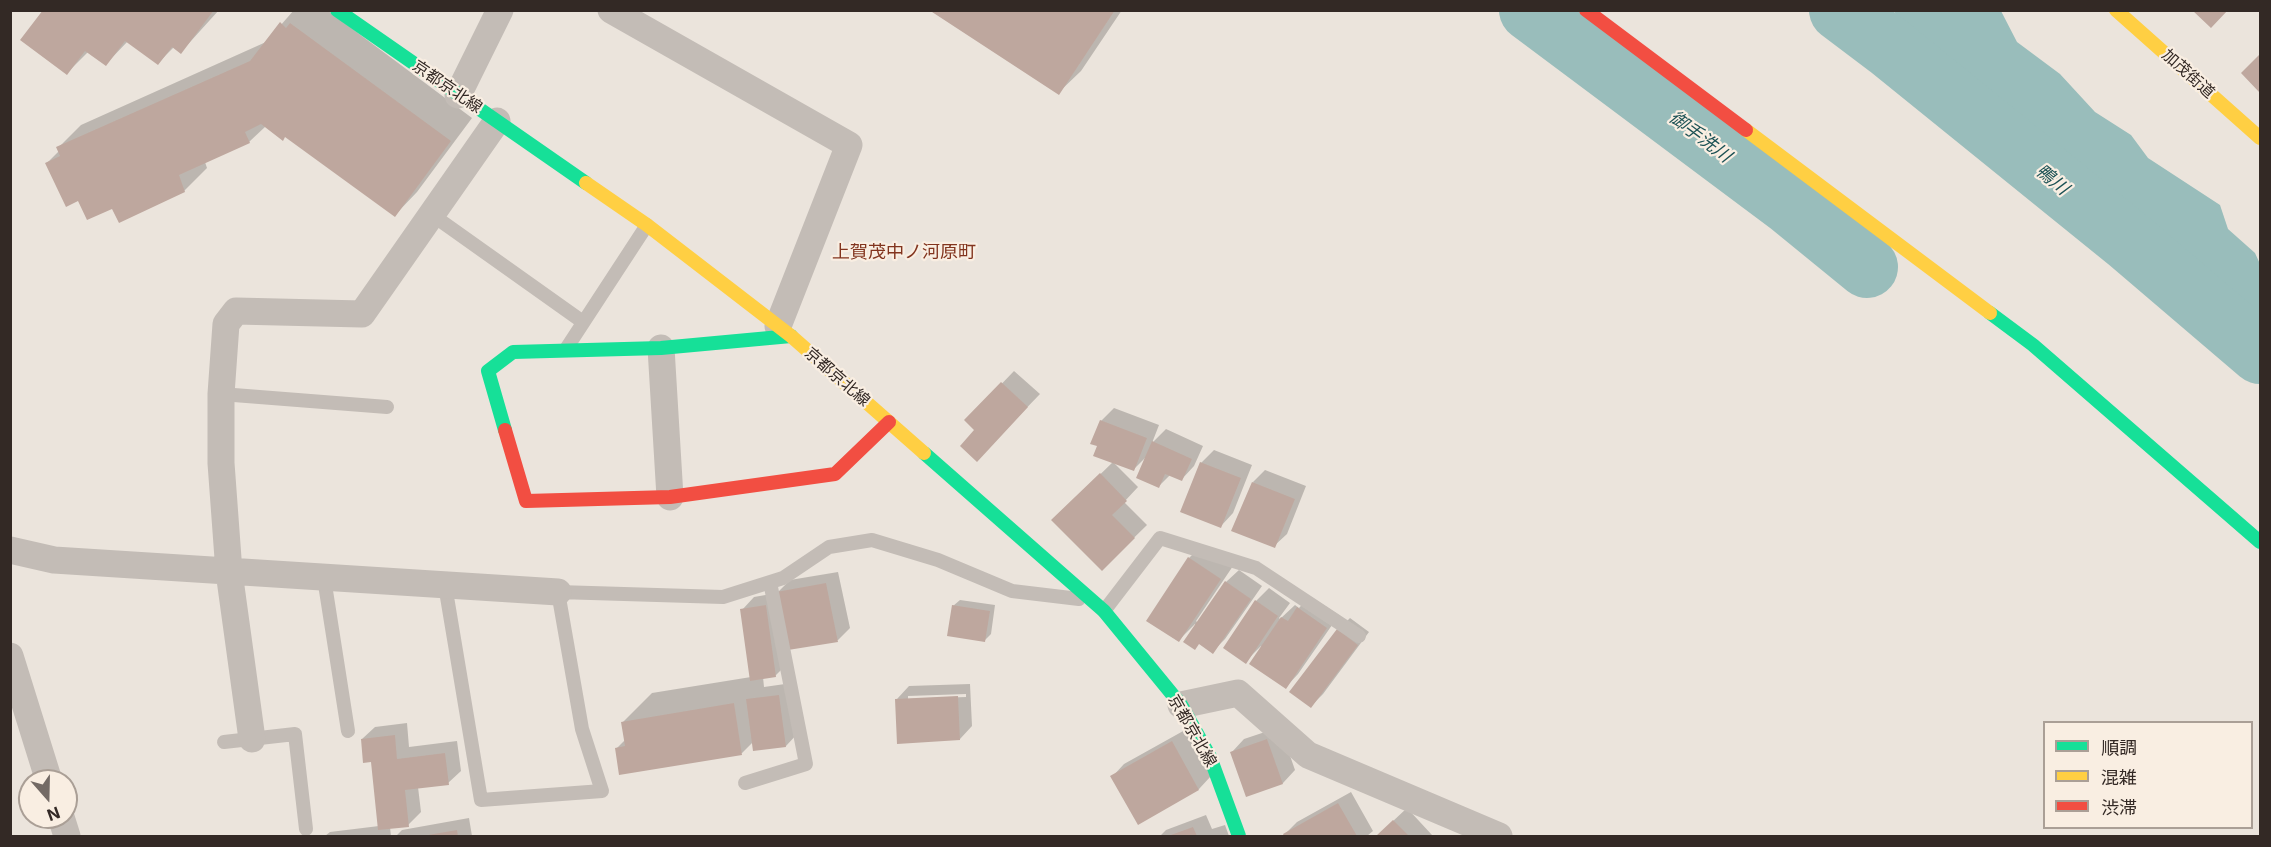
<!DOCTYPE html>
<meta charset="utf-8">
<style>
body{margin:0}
#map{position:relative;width:2271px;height:847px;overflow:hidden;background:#ebe4dc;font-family:Inter,"Noto Sans JP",sans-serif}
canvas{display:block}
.frame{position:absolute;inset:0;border:12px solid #332925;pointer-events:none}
.legend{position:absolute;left:2043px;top:721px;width:210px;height:108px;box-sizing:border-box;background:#f9eee2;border:2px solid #aa9f96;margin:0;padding:8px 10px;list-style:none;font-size:18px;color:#332925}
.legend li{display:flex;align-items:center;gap:12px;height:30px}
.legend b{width:30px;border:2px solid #aa9f96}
.north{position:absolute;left:18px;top:769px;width:60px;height:60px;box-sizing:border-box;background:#f9eee2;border:2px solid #aa9f96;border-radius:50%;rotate:160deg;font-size:16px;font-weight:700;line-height:24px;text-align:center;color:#332925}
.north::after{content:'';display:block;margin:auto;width:21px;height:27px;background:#736a65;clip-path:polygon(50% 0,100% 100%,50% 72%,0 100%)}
</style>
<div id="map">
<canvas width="2271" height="847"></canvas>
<div class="frame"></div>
<ul class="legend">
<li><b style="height:8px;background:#16e098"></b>順調</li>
<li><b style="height:8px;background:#ffcf43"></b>混雑</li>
<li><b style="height:8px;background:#f24e42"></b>渋滞</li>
</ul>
<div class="north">N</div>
</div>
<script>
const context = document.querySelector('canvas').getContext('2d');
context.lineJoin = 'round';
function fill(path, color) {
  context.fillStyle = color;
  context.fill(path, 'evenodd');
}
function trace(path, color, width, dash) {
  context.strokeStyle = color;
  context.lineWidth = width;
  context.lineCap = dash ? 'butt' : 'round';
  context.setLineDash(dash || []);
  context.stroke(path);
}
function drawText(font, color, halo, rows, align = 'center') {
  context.font = font + ' Inter,"Noto Sans JP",sans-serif';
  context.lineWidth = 4.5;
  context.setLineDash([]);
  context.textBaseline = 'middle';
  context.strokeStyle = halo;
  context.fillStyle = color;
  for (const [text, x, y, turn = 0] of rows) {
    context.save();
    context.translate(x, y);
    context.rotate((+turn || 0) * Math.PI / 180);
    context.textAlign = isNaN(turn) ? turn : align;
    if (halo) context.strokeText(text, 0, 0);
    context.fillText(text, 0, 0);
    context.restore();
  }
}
const water = new Path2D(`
 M1894 11H2001L2017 42 2060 74 2095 112 2131 135 2148 158 2220 205 2228 229 2255 253 2260 264V363L2120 202 2063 159 1940 75 1909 38Z`);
const shadow = new Path2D(`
 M45 10H219L181 52 174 47 158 63 128 41 106 64 89 51 67 73Z
 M294 10H327L472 118 417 192 395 215 286 136 266 126 249 142 205 162 207 168 184 191 113 207 79 199 47 163 59 151 58 148 81 125 266 42Z
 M931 10H1122L1081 71 1058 93Z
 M1014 371 1040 394 989 447 967 420Z
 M1114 408 1159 425 1152 443 1166 429 1203 446 1194 466 1182 479 1171 474 1159 486 1146 457 1134 469 1099 446 1101 421Z
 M1214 450 1252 465 1233 513 1221 526 1201 463Z
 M1113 462 1138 487 1124 502 1147 525 1102 569 1053 520Z
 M1265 470 1306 486 1287 534 1274 546 1253 482Z
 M1202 545 1233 566 1196 621 1198 623 1226 582 1239 570 1262 586 1225 639 1212 652 1195 624 1178 641 1148 620 1189 558Z
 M838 572 850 628 838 640 789 648 788 663 775 676 763 677 764 687 792 683 798 733 786 746 753 742 742 753 617 748 625 740 622 723 652 693 751 677 742 610 754 597 777 593 790 580Z
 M1269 588 1290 603 1279 618 1280 619 1295 605 1299 608 1310 596 1339 615 1298 674 1286 687 1261 646 1245 662 1256 601Z
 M960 600 995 605 991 634 985 640 953 606Z
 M1350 618 1369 632 1323 694 1311 706 1338 630Z
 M970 684 972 726 960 739 897 699 909 686ZM966 694V697L908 699V696Z
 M407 723 409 747 457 741 461 771 448 783 418 787 421 812 408 825 390 827 391 836H325L330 832 379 826 372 761 362 739 375 727Z
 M1280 727 1295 770 1283 783 1247 795 1232 752 1244 739Z
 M1185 730 1211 776 1199 789 1138 823 1112 777 1124 764Z
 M1351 792 1373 831 1367 836H1286L1285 834 1297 822Z
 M1407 808 1432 835 1431 836H1377Z
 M1206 815 1212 829 1225 825 1229 836H1160L1166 830Z
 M469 818 472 836H396L402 830Z`);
const river = new Path2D(`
 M1530 10 1791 205 1867 267
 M1840 10 1889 47 2130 242 2260 353`);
const building = new Path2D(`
 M43 10H214L181 54 172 47 158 65 125 41 106 66 85 51 67 75 20 40Z
 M929 10H1115L1059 95Z
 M2192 10H2228L2211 28Z
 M280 22 286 28 290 23 451 141 395 217 285 137 283 141 261 124 245 132 250 143 179 175 185 192 119 223 112 209 87 220 78 201 66 207 45 163 60 156 56 147 250 61Z
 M2260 54V93L2241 73Z
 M1001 382 1028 407 977 462 960 446 974 430 964 420Z
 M1100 420 1147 438 1134 471 1093 456 1097 446 1090 444Z
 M1152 441 1192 459 1182 481 1165 474 1159 488 1136 478Z
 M1200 462 1241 478 1221 528 1180 512Z
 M1100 473 1127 501 1112 515 1135 538 1102 571 1051 520Z
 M1252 482 1295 499 1275 548 1231 531Z
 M1188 557 1221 579 1179 642 1146 621Z
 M1225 581 1251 599 1213 654 1199 644 1195 650 1183 642Z
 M826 583 838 642 788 650 776 592Z
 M1255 600 1278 616 1246 664 1223 648Z
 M766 605 776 677 750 681 740 609Z
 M952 605 990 611 985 642 947 636Z
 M1297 607 1327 628 1286 689 1249 664 1281 617 1288 621Z
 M1337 629 1358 645 1311 708 1289 692Z
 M779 695 786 747 753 751 746 699Z
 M958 696 960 740 897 744 895 699Z
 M734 703 742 755 619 775 615 748 625 746 621 722Z
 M395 735 397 759 445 753 449 785 405 790 409 827 378 830 371 762 363 763 361 739Z
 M1267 739 1283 784 1246 797 1230 752Z
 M1172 741 1199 790 1138 825 1110 776Z
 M1338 803 1357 836H1284L1283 834Z
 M1393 820 1409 836H1376Z
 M1193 827 1197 836H1168Z
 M457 830 458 836H428V835Z`);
const lane = new Path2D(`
 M431 214 583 322
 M566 349 647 225
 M221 394 387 407
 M324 578 348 731
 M445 585 481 800 602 791 582 729 558 592 723 597 783 578 829 547 872 540 938 560 1012 591 1079 599
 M1104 611 1160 538 1256 568 1359 636
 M224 742 295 734 306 829
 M745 783 806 764 770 582`);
const street = new Path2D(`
 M611 10 849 145 778 326
 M458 95 500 10
 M661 348 670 497
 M10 550 54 560 558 592
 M10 656 49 781
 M1181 705 1238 693 1308 755 1499 836
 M252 739 229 572 221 463V394L226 324 236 311 362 314 497 121
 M61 817 67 836`);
const fast = new Path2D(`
 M337 10 586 183
 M1990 313 2033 345 2260 542
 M505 430 488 371 513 352 661 348 791 336
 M924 453 1104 611 1181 705 1210 757 1239 836`);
const slow = new Path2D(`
 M2116 10 2260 138
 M1746 130 1990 313
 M586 183 647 225 791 336 924 453`);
const jam = new Path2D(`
 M1586 10 1746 130
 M505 430 526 501 670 497 835 474 889 422`);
const streetNames = [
 ["加茂街道",2188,74,42],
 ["京都京北線",447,87,34],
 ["京都京北線",837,377,41],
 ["京都京北線",1192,731,60]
];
const waterNames = [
 ["御手洗川",1700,137,37],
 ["鴨川",2052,180,39]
];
const neighbourhoodNames = [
 ["上賀茂中ノ河原町",904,253]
];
fill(water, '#99bdbb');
fill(shadow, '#0003');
trace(river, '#99bdbb', 62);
fill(building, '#bea79e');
trace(lane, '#c3bcb6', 14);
trace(street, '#c3bcb6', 27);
trace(fast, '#16e098', 14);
trace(slow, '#ffcf43', 14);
trace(jam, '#f24e42', 14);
drawText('16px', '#332925', '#f9eee2', streetNames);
drawText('italic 18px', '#1b5154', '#f9eee2', waterNames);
drawText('18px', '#82341e', '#f9eee2', neighbourhoodNames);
</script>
